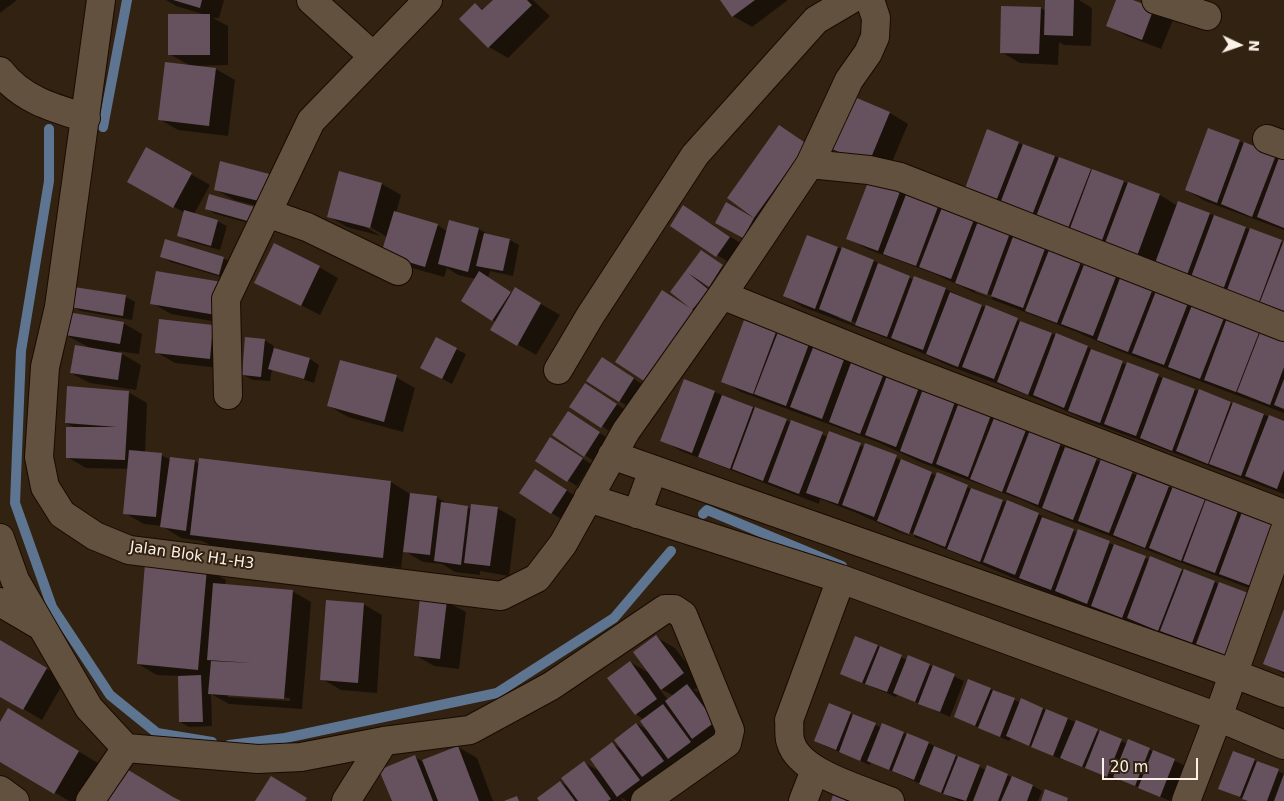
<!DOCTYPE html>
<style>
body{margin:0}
#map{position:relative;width:1284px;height:801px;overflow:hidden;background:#322212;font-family:"DejaVu Sans",sans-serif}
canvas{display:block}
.north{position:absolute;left:1214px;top:20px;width:50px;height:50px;-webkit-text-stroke:4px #322212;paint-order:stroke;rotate:93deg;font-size:14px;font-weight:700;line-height:20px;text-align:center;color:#fcf1e7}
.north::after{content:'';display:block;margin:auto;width:18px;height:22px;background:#fcf1e7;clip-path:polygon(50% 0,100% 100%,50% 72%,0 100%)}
.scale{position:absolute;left:1102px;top:758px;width:96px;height:22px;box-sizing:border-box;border:2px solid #fcf1e7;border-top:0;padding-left:6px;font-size:15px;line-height:18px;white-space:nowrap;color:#fcf1e7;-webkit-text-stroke:4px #322212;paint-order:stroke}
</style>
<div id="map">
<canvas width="1284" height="801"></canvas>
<div class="north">N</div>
<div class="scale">20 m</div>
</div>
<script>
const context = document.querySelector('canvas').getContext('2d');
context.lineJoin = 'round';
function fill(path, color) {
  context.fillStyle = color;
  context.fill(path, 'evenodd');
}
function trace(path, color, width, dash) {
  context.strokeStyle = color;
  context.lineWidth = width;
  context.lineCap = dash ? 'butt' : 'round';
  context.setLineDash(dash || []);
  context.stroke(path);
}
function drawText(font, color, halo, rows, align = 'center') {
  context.font = font + ' "DejaVu Sans",sans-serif';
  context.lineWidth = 4;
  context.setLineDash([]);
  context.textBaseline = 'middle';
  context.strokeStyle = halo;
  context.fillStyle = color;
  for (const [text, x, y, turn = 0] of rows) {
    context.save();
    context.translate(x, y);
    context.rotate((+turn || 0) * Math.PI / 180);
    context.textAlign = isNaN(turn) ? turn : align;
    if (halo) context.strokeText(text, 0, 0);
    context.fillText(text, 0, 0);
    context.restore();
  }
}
const shadow = new Path2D(`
 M0 0H17L0 13Z
 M166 0H224L219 18H213L228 26V65L191 66 169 54 206 15 176 6Z
 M495 0H533L550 16 508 58 489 47 475 5 484 10Z
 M722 0H788L752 27 733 16Z
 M1046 0H1079L1092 8 1091 46 1064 45 1059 42 1058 65 1020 63 1001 52 1041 8 1046 11Z
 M1118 0H1130L1154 10 1173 20 1161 49 1127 36 1108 25Z
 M166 64 216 69 235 80 228 136 178 130 159 119Z
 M890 113 908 124 887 174 843 156 825 145Z
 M780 126 815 151 753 243 717 222 727 204 755 218 729 198Z
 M1209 130 1284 158V230L1205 201 1186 190Z
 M1018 143 1160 195 1178 206 1210 214 1284 243V314L984 202Z
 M147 149 210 185 194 214 217 221 227 226 220 250 188 241 179 235 185 213 129 181Z
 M340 173 382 184 401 195 396 213 437 225 447 231 479 229 491 236 510 240 519 245 513 276 490 271 488 278 513 293 534 300 560 315 536 355 492 329 496 322 463 300 476 279 458 275 447 268 444 277 402 265 387 237 365 224 364 226 381 236 347 227 328 216Z
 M870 179 1085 266 1116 276 1156 294 1284 340V413L1117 350 1077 332 975 293 935 274 867 249 848 238ZM975 289 993 296 992 299 975 292Z
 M292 187 286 213 234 200 215 189Z
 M209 196 267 228 215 214 206 208Z
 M684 207 748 248 736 267 672 226Z
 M807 236 874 261 914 280 915 278 946 289 986 308 1087 347 1127 365 1284 422V494L1088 421 1048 403 947 365 907 346 803 307 784 296ZM839 316 857 323 856 325 839 318Z
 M701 252 732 272 719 291 698 280 717 296 700 316 671 292Z
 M162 257 223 258 233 263 228 279 171 262Z
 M319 267 338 278 320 315 256 282Z
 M222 283 235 325 171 314 152 303Z
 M75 288 126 297 135 302 132 320 81 311 71 306Z
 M123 323 142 334 139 354 117 351 141 365 136 390 90 383 71 373 90 348 66 335Z
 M213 327 228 369 175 363 156 352Z
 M775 333 991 416 1101 462 1238 512 1242 515 1270 596 1062 518 1022 500 920 462 880 443 741 392 722 381Z
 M436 339 466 354 452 384 431 373Z
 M264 340 274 346 273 349 310 359 319 365 314 383 272 369 270 381 253 380 243 375Z
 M612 364 643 385 629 407 619 401Z
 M396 377 415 388 403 432 348 417 329 406Z
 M684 380 828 437 865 447 866 445 937 476 1038 514 1078 533 1079 531 1150 560 1215 582 1220 585 1247 666 1039 589 929 542 898 532 857 513 820 499 819 504 681 451 662 440ZM897 528 915 535 914 537 897 530Z
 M594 390 626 410 611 432 571 407Z
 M128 392 147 403 145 453 161 455 171 460 195 461 199 464 200 459 391 482 410 494 436 497 450 505 472 509 497 508 516 519 509 576 480 571V575L455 572 442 564 423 562 403 550 401 568 210 545 202 541 181 538 162 526 144 524 125 513 129 469 86 468 67 457 75 428 66 423Z
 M577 418 609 439 594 461 554 435Z
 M560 444 591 464 577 486 537 461Z
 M545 476 575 496 561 519 521 493Z
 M207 569 226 580 225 585 292 591 311 602 302 709 229 704 211 694 212 726 189 727 180 722 179 676 157 675 138 664ZM228 694 290 698V701L228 697Z
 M447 602 466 612 459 669 434 666 415 655Z
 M363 604 382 615 377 693 341 690 322 679Z
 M1284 612V674L1265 663Z
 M656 637 675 648 702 684 694 690 706 697 733 733 712 749 701 742 709 753 688 769 674 761 682 772 645 801H627L620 797 623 801H541L560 782 570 788 584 763 601 772 612 744 623 750 637 724 650 732 644 720 636 714 630 662 651 674ZM659 688 674 696 668 700Z
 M0 640 65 680 42 720 0 695Z
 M877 646 907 660 909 656 964 681 950 717 898 694 896 697 851 678Z
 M990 689 1021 703 1022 700 1128 744 1129 741 1184 765 1170 801 1117 778 1116 781 1063 758V760L1011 738 1009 741 955 717Z
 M830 705 882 728 903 733 928 743 986 770 987 767 1033 786 1042 791 1038 801H959L871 762 870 765 825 746 816 741Z
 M28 721 98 763 75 801H69L0 760V725Z
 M458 747 477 758 493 801H393L415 757 425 763Z
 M1254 760 1284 774V801H1248L1219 788Z`);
const stream = new Path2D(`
 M103 127 127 0
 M49 129V181L21 351 15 503 52 607 110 695 157 733 212 742
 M703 514 707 510 842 566
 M229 745 285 738 497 693 614 618 671 551`);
const building = new Path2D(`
 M173 0H202L200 8Z
 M493 0H527L532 5 488 48 459 19 475 3 482 10Z
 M720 0H755L732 17Z
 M1045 0H1074L1073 36 1044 35Z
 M1116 0H1133L1154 8 1142 40 1106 26Z
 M1001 6 1041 7 1039 54 1000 53Z
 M168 14H210V55H168Z
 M165 62 216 68 209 126 158 120Z
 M845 93 890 112 868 165 823 145Z
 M779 125 807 144 754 218 727 198Z
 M1208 128 1240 140 1217 203 1185 190Z
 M987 129 1019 142 995 204 964 191Z
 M1244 142 1276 155 1252 217 1221 204Z
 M1023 144 1055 156 1031 218 999 206Z
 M146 147 192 173 173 208 127 182Z
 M1280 155 1284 157V228L1257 217Z
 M1059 157 1091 169 1067 231 1035 219Z
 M220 161 273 175 267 203 214 190Z
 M1092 169 1124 181 1101 243 1069 231Z
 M339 171 382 183 370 228 327 217Z
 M870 177 901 189 878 251 846 239Z
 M1128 182 1160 194 1137 256 1105 243Z
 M907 192 939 204 916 266 883 254Z
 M209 194 262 209 258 224 205 209Z
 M1178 201 1210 213 1187 275 1155 263Z
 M726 202 754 218 743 238 715 223Z
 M683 205 730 237 716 257 670 226Z
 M943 205 975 217 951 279 919 267Z
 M184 210 218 220 211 246 177 236Z
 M394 211 438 224 425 267 381 254Z
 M1214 215 1246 227 1223 290 1191 277Z
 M449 220 479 228 468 272 438 264Z
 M978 221 1010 233 987 295 955 283Z
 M1250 228 1282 240 1259 302 1227 290Z
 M484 233 510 239 503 271 476 266Z
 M1014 234 1046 246 1023 308 991 296Z
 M807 235 838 247 815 309 783 296Z
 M165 239 224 257 219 275 160 257Z
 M1284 240V311L1260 302Z
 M274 243 320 266 301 306 254 283Z
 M842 247 874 260 851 322 819 309Z
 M701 250 723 265 709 287 688 273 709 290 692 310 694 311 647 383 615 362 662 290 690 308 670 292Z
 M1049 250 1081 262 1057 323 1025 311Z
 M1085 262 1117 274 1093 336 1061 324Z
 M878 263 910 276 887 337 855 325Z
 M156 271 222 282 216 315 150 304Z
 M479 271 511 292 492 321 461 301Z
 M914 276 946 288 923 350 891 338Z
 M1120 278 1152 291 1128 352 1097 340Z
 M74 287 126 295 123 316 70 307Z
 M515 287 541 303 517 346 490 330Z
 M1156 291 1188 303 1164 365 1132 353Z
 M950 292 982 305 958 367 926 354Z
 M986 305 1018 318 994 379 962 367Z
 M1192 305 1224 318 1200 379 1168 367Z
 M68 312 124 322 120 344 65 335Z
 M1227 318 1260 330 1236 392 1204 380Z
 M159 319 213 325 210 359 155 353Z
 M744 320 776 332 753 394 721 382Z
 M1020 321 1052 333 1028 395 997 382Z
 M1261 330 1284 339V367L1270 405 1237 392Z
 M778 332 809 344 786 406 754 394Z
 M1056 333 1088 346 1064 408 1033 395Z
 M245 337 265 339 261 377 242 375Z
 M436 337 457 348 442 379 420 368Z
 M75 345 122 353 118 380 70 373Z
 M814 345 845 357 822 419 790 407Z
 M274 348 310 358 304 379 268 369Z
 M1091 349 1123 361 1100 423 1068 411Z
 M602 357 634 378 619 402 586 381Z
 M340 360 397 375 384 422 327 406Z
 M852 360 884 373 860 434 829 422Z
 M1127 362 1159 374 1136 436 1104 424Z
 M888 373 920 385 896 447 865 435Z
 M1163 377 1195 389 1172 451 1140 438Z
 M684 379 715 391 692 453 660 441Z
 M1284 379V409L1274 405Z
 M585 383 617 404 601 428 569 407Z
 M67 386 129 391 125 460 66 458V427H117L65 423Z
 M923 389 955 402 932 464 900 451Z
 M1199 389 1231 402 1208 464 1176 451Z
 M722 395 753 407 730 469 698 457Z
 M959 402 991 415 968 477 936 464Z
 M1233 402 1264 414 1241 476 1209 464Z
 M755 407 787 419 763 481 732 469Z
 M568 411 600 432 584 457 552 435Z
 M1269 415 1284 421V470L1277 489 1245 476Z
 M994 418 1026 430 1002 492 970 479Z
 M791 420 823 432 799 494 768 482Z
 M1030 430 1061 443 1038 505 1006 492Z
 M829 431 861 443 838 504 806 493Z
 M550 437 583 458 567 482 535 461Z
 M865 443 897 455 874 517 842 505Z
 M1065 447 1097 458 1073 520 1042 508Z
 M129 450 162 453 156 517 123 514Z
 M170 457 195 460 186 531 160 527Z
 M199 458 391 481 383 558 190 535Z
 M901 459 932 472 909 534 877 521Z
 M1101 459 1133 471 1109 533 1078 521Z
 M535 469 567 490 551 514 519 493Z
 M937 472 968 485 945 547 913 534Z
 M1137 474 1169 486 1145 548 1113 535Z
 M1173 486 1205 499 1181 561 1149 548Z
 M971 488 1003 500 980 562 947 549Z
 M410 493 437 496 430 555 403 552Z
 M1206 499 1238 511 1215 573 1183 561Z
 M1007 500 1039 513 1015 575 983 562Z
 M441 502 468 506 461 565 434 561Z
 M471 504 498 507 490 566 464 563Z
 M1242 512 1274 524 1251 586 1219 574Z
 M1042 517 1074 529 1051 590 1019 578Z
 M1078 529 1110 541 1087 604 1055 591Z
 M1114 544 1146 556 1122 618 1091 606Z
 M1150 556 1182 569 1158 631 1127 618Z
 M145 563 207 568 198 670 137 664Z
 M1184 569 1215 581 1192 643 1160 631Z
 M1219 582 1251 594 1228 656 1196 644Z
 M213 583 293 590 284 699 208 694 211 661 253 663 207 660Z
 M420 597 447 600 440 659 414 656Z
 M326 600 364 603 358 683 320 680Z
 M1284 609V672L1263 664Z
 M656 635 684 673 661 690 633 652Z
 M855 636 878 645 862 683 840 674Z
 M0 640 47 668 23 710 0 697Z
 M880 646 902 655 887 692 865 684Z
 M908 655 930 664 915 702 893 693Z
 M630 661 657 699 635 715 607 678Z
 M933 665 955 674 940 712 918 704Z
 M201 675 203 722H179L178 676Z
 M968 679 991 688 975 726 954 717Z
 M687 684 715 722 692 739 665 701Z
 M993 690 1015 698 1000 737 978 728Z
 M1021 698 1043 708 1029 746 1006 736Z
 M829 703 851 712 836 750 814 741Z
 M663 704 691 742 668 759 640 721Z
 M8 708 79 751 54 794 0 762V722Z
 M1046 709 1068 718 1053 756 1031 747Z
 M853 714 876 723 860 761 839 752Z
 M1076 720 1098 729 1082 767 1060 758Z
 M636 723 664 761 642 777 614 740Z
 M882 723 904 732 889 770 867 761Z
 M1100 730 1122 739 1107 777 1085 768Z
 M907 733 929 742 914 780 892 771Z
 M1128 739 1150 748 1135 786 1113 777Z
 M612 742 640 780 617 797 590 759Z
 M458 746 479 801H438L422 760Z
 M934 746 956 755 941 793 919 784Z
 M1153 750 1175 759 1160 797 1138 788Z
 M1233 751 1255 759 1240 797 1218 789Z
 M415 755 433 801H392L379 770Z
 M958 756 980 765 966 801 943 794Z
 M584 761 611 799 608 801H578L561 778Z
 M1257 761 1279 769 1267 801H1248L1242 799Z
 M987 765 1008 774 998 801H973Z
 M125 768 173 797 181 801H105Z
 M1284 774V801H1274Z
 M271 776 307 798 305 801H255Z
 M1012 776 1033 785 1027 801H1001Z
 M560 781 575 801H539L537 798Z
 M1045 789 1068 798 1067 801H1041Z
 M833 795 847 801H831Z
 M517 796 519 801H504Z`);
const street = new Path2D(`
 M101 0 59 307 45 367 39 457 45 487 62 514 95 536 129 550 501 596 537 578 563 544 626 431 722 295 810 164 869 170 900 177 1284 327
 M311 0 373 56
 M1156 0 1207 16
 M0 71C21 99 53 108 86 118
 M1267 139 1284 145
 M810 164 849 80 868 53 875 37 876 18 870 0
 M267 213 307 227 398 271
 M722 295 898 366 1284 514
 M558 370 590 316 695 155 816 20 850 0
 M228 395 226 299 311 121 428 0
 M612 455 1232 673 1284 693
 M588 498 841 579 1218 717 1284 745
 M637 514 653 470
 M0 538 15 580 89 708 126 748 258 759 301 757 384 741 470 730 551 686 665 609H674L683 615 730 730 727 743 645 801
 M841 579 789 720C790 727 788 736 791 743 800 773 863 790 890 801
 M0 602 39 625
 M0 790 15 801
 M90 801 126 748
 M346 801 384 741
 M803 801 815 770
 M1186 801 1218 717 1284 532`);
const streetNames = [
 ["Jalan Blok H1-H3",192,556,8]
];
fill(shadow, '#0007');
trace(stream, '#5e7591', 10);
fill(building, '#66515f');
trace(street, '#190b00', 30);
trace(street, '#635140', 28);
drawText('15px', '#fcf1e7', '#322212', streetNames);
</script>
